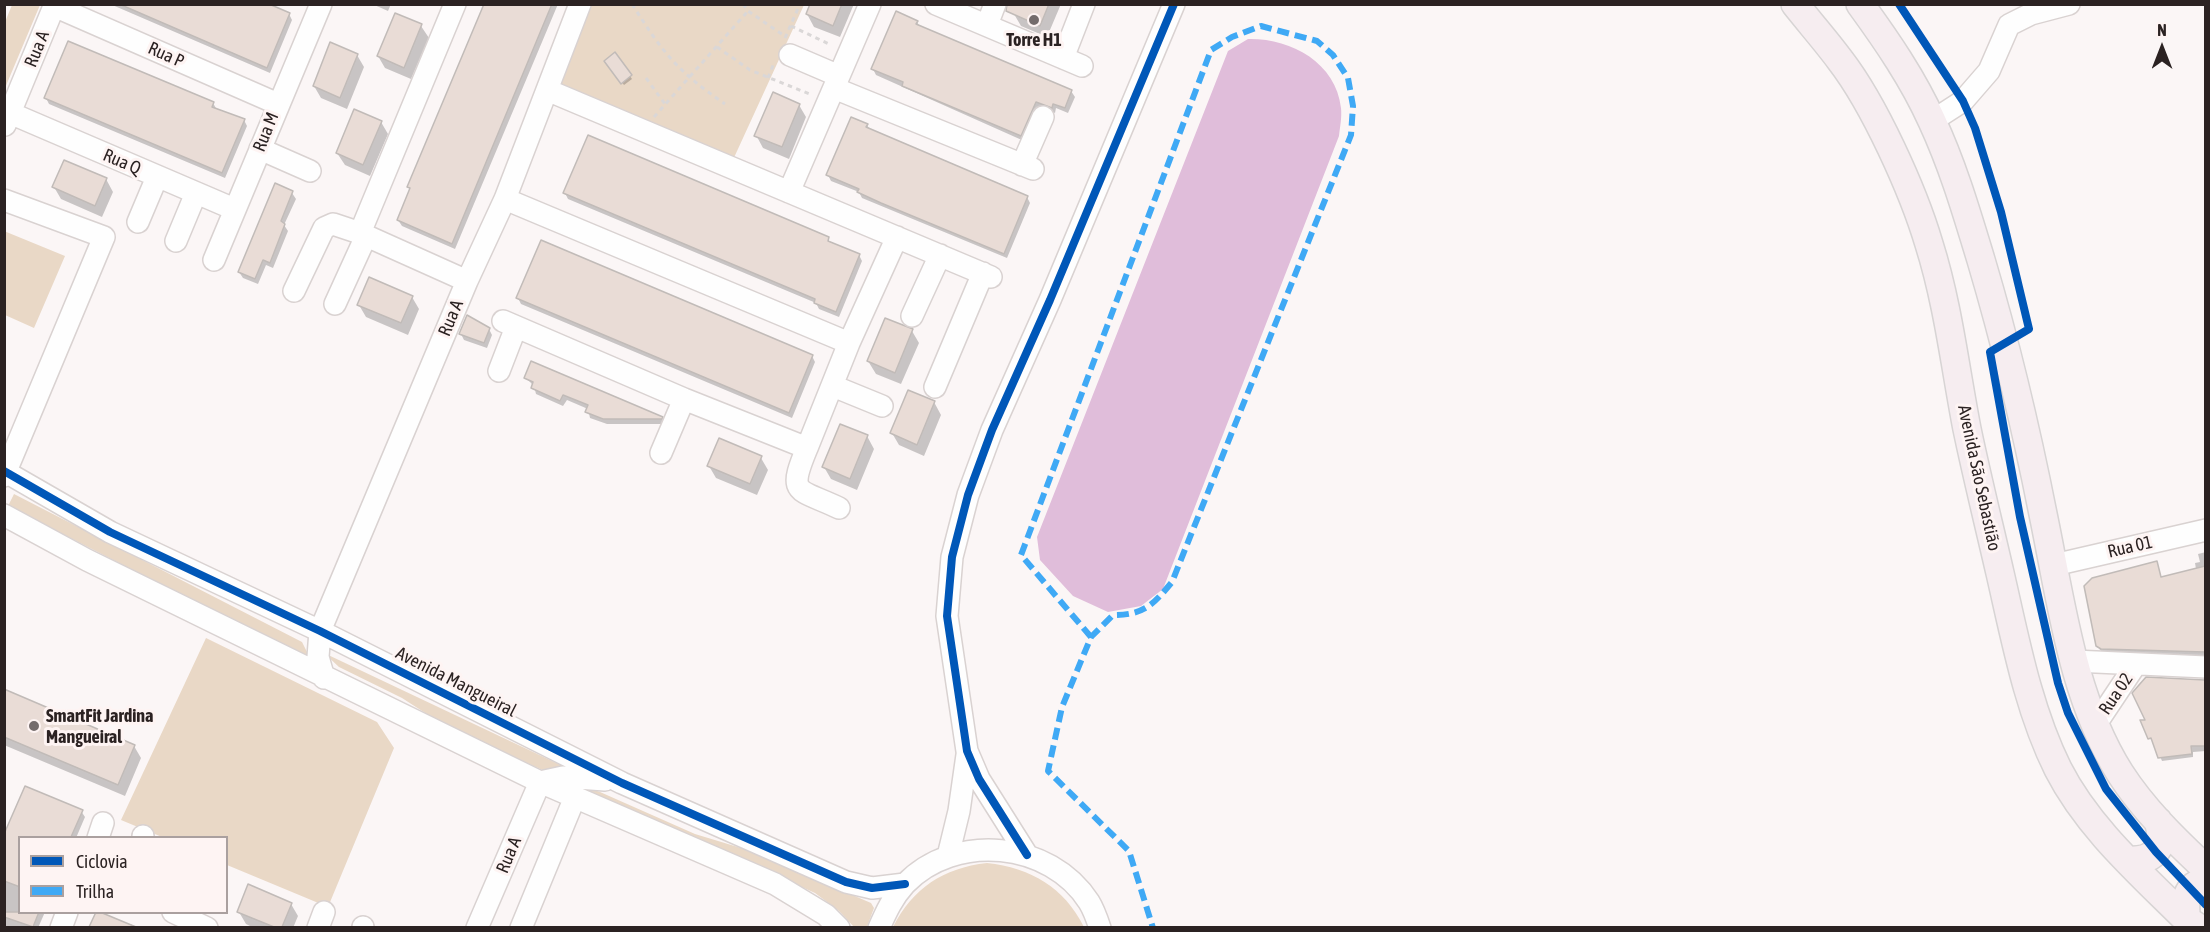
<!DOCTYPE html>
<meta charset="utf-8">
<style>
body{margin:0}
#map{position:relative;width:2210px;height:932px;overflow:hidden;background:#fbf6f6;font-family:"Asap Condensed",sans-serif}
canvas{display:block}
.frame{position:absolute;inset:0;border:6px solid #2b2222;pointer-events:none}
.legend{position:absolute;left:18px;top:836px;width:210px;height:78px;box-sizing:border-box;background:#fef4f3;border:2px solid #aaa09f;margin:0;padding:8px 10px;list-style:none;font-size:18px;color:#2b2222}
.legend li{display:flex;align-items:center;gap:12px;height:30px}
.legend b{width:30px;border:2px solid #aaa09f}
.north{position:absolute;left:2132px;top:18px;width:60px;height:60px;-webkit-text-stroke:4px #fef4f3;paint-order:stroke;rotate:0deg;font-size:16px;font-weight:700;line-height:24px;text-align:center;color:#2b2222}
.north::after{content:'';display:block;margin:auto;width:21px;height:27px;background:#2b2222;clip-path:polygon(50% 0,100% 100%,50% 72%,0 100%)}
</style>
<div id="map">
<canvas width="2210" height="932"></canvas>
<div class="frame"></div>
<ul class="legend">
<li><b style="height:8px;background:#0057b8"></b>Ciclovia</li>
<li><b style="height:8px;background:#3fa9f5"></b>Trilha</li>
</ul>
<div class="north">N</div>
</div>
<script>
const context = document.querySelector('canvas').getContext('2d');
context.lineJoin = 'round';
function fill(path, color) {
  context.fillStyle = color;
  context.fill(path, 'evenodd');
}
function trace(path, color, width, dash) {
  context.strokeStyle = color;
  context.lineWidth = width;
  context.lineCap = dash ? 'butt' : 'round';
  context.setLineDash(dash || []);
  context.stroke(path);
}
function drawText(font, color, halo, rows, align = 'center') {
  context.font = font + ' "Asap Condensed",sans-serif';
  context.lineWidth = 6;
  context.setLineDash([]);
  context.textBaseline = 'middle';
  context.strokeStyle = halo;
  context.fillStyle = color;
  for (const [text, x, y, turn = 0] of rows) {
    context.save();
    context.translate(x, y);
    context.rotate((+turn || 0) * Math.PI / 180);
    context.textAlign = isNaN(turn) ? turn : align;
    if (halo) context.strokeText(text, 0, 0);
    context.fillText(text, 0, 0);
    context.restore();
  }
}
const green = new Path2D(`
 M12 5H40L5 88V22Z
 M586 5H804L732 162 564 91 558 83Z
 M4 231 65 256 34 328 5 315Z
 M14 494 302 642 312 662 8 506Z
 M206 638 377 722 394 748 328 907 227 865 226 838 162 837 121 820Z
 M324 653 567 768 547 772 450 729 402 698 339 667Z
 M565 781 600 792 695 834 751 851 871 903 874 908 867 927H854L839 911 815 893Z
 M987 863C1031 868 1064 887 1084 927H893C913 888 943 868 987 863Z`);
const water = new Path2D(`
 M1248 39C1290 38 1336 62 1341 108 1342 117 1340 127 1339 136L1163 589 1141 606 1108 612 1073 596 1040 560 1037 537 1228 51Z`);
const shadow = new Path2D(`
 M110 4H266L289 14 292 20 270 73Z
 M372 4H391L388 11Z
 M486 4H558L455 249 402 226 398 220 411 190 409 187Z
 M811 4H854L840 37 814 27 807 14Z
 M1018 4H1061L1047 37 1021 26 1014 14Z
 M396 15 421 26 429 38 411 79 385 68 378 56Z
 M917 22 920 27 1071 91 1075 97 1068 113 1056 108 1055 113 1039 107 1024 141 876 75 873 69Z
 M357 55 364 67 347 109 321 98 314 86Z
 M615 55 632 79 624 85 606 61Z
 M46 98 213 103 217 110 244 120 247 126 225 178 49 104Z
 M799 105 806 117 789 159 763 148 756 135Z
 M381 122 388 134 370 176 345 165 337 153Z
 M867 125 870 130 1027 197 1030 203 1007 258 862 198 859 192 831 181 828 175Z
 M106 179 113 192 102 217 61 199 54 187Z
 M292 193 296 199 284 225 288 231 273 268 266 265 258 284 243 278 239 272Z
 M565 193 828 239 831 244 859 255 862 261 839 317 819 309 816 303 568 199Z
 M412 297 419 309 408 335 366 317 359 305Z
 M518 298 812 356 815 362 792 418 521 304Z
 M489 329 492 335 487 348 464 340 461 334Z
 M912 331 919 343 901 384 876 374 868 361Z
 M526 378 662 418 665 424H607L590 418 588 409 567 400 563 406 536 394 534 386Z
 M934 402 941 415 924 456 899 445 892 433Z
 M867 436 874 449 857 490 831 479 824 467Z
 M761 458 768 470 757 495 716 478 709 466Z
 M2206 552V656L2104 653 2100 650 2098 646 2161 579 2196 569 2195 563 2200 562 2198 554Z
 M2206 681V751L2193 752V757L2162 761 2154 742 2149 738 2147 721 2134 693 2141 682Z
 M4 691 134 746 141 758 125 796 4 745Z
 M81 811 85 817 76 838H20V912H45L38 928H4V838Z
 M291 904 298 916 293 928H254L246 924 239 912Z
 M97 913 129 926 130 924 139 928H91Z`);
const building = new Path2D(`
 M119 4H269L290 13 267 68Z
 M484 4H552L452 244 397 220 410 188 407 187Z
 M810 4H842L833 26 806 14Z
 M1007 4H1049L1040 26 1006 11Z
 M896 11 918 21 916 24 1072 90 1065 108 1053 104 1052 108 1036 102 1021 136 902 86 903 82 871 69Z
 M395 13 422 24 404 68 377 56Z
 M68 41 214 102 212 107 245 119 222 173 44 98Z
 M330 42 358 54 340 98 313 86Z
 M615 52 632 75 621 84 604 61Z
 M773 92 800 104 782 147 754 136Z
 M354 109 382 121 363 165 336 153Z
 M851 117 868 124 866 127 1028 196 1004 254 881 203 857 192 859 189 826 175Z
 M588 135 829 237 828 241 860 254 836 312 814 303 815 299 563 193Z
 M64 160 107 178 95 206 52 187Z
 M275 183 293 191 281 221 285 224 270 263 263 260 255 279 238 272Z
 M541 240 813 355 789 413 516 298Z
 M369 277 413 296 401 323 357 305Z
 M467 315 490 328 484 343 459 334Z
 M885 318 913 329 895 373 867 361Z
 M531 361 663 417 662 419H603L585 412 588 405 563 395 560 401 531 388 533 382 524 378Z
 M908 390 935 401 917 445 890 433Z
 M840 424 868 435 850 479 822 467Z
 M719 438 762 456 750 484 707 466Z
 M2157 561 2161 577 2205 566V652L2101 649 2096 646 2084 586 2092 578Z
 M2146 677 2205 680V746H2191L2192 754 2158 758 2151 738 2148 739 2140 720H2145L2132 693Z
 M4 689 135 745 118 785 4 737Z
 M25 786 83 810 71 837H20V887L4 881V834Z
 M248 884 292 903 282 927H274L237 912Z
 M4 912H39L33 927 4 917Z
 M96 912H100L136 927H89Z`);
const path = new Path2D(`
 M632 4C663 53 677 71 725 104
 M743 4 748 11 786 37
 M791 26 831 45
 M785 38 800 4
 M717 47 750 70 812 95
 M646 78 665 104
 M768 78 774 63
 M654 117 748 11`);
const minor = new Path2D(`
 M455 4 360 233 467 281
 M936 4 1082 66
 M54 6 278 104
 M987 25 995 4
 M790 55 839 76
 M1063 58 1084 4
 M834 88 1033 169
 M547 90 991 277
 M10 113 234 209
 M1932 121 1963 101 1989 71 2009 25 2031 14 2069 4
 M5 125 55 4
 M260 149 310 171
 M1022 165 1043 117
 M789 192 870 4
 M505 199 849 343
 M4 200 104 237 4 476
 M138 222 157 177
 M176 241 196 193
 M214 260 321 4
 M294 291 324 228 333 224 360 233
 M335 304 366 236
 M912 316 940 255
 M503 321 684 399 807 448 849 343 897 237
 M499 371 516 327
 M833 386 882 406
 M935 387 983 273
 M807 448C787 496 797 488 839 508
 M661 453 684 399
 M4 471 110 532 320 631 622 783 846 882 872 888 905 884
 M4 515 87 560 540 782 775 884 826 915 839 928
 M2054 565 2206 530
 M2074 661 2206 667
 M324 678 318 657 320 631 467 281 505 199 580 4
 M2096 724 2136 664
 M98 838 103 823
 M143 838V836
 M1027 855 979 779 967 751 947 616 952 557 968 495 992 430 1050 300 1174 4
 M948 856 959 811 967 755
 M173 912 207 928
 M61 928 67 912
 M318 928 324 912
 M363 928V927
 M477 928 540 782 563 777 605 780
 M521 928 575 797
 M879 928C886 912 893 897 905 884 955 832 1050 841 1089 902 1094 910 1097 919 1100 928`);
const major = new Path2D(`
 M1795 4C1810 23 1826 41 1840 60 1874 104 1913 190 1929 244 1948 304 1955 367 1967 429 1977 477 1989 525 2000 573 2015 638 2028 709 2058 769 2088 828 2141 874 2187 920L2199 928
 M1860 4C1887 41 1913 79 1932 121 1953 166 1967 214 1981 260 2006 344 2026 428 2043 514 2061 600 2072 697 2120 773 2143 809 2175 840 2206 869
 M2127 860C2156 862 2166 846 2158 821
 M2187 920C2184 904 2185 884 2206 882`);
const quiet = new Path2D(`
 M1091 637 1021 555 1211 50 1232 37 1261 26 1317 41 1333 55 1348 78 1353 106 1351 135 1172 582C1153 605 1144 615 1113 615L1091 637 1062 707 1048 771 1129 851 1153 928`);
const cycleway = new Path2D(`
 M1899 4 1963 101 1975 128 2001 212 2029 329 1990 352 2020 517 2058 683 2068 713 2106 789 2156 852 2206 905
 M4 471 110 532 320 631 622 783 846 882 872 888 905 884
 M1027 855 979 779 967 751 947 616 952 557 968 495 992 430 1050 300 1174 4`);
const markers = [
 [1034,20,6,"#746c6c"],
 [34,726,6,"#746c6c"]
];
const poiNames = [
 ["Torre H1",1034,40],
 ["SmartFit Jardina",46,716,"left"],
 ["Mangueiral",46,737,"left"]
];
const streetNames = [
 ["Rua A",37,49,-68],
 ["Rua P",166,55,24],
 ["Rua M",266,132,-68],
 ["Rua Q",122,162,23],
 ["Rua A",451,318,-67],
 ["Avenida São Sebastião",1979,478,78],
 ["Rua 01",2130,547,-13],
 ["Avenida Mangueiral",456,682,27],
 ["Rua 02",2116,694,-56],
 ["Rua A",509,855,-67]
];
fill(green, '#e9d8c6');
fill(water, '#e0bdda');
fill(shadow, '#0003');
fill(building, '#e9dcd6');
trace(building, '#c1bbb8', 1.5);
trace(minor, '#d9d2d1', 24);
trace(major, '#d7d4d4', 30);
trace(path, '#dad7d7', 3, [4.5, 4.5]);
trace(minor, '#fefefe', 21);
trace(major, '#f6edf0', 27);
trace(quiet, '#3fa9f5', 6, [12, 6]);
trace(cycleway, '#0057b8', 8);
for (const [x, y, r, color] of markers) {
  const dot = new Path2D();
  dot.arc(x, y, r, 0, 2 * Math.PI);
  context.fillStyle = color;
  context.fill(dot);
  trace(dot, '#fef4f3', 2);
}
drawText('bold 18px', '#2b2222', '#fef4f3', poiNames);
drawText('18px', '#2b2222', '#fef4f3', streetNames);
</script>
